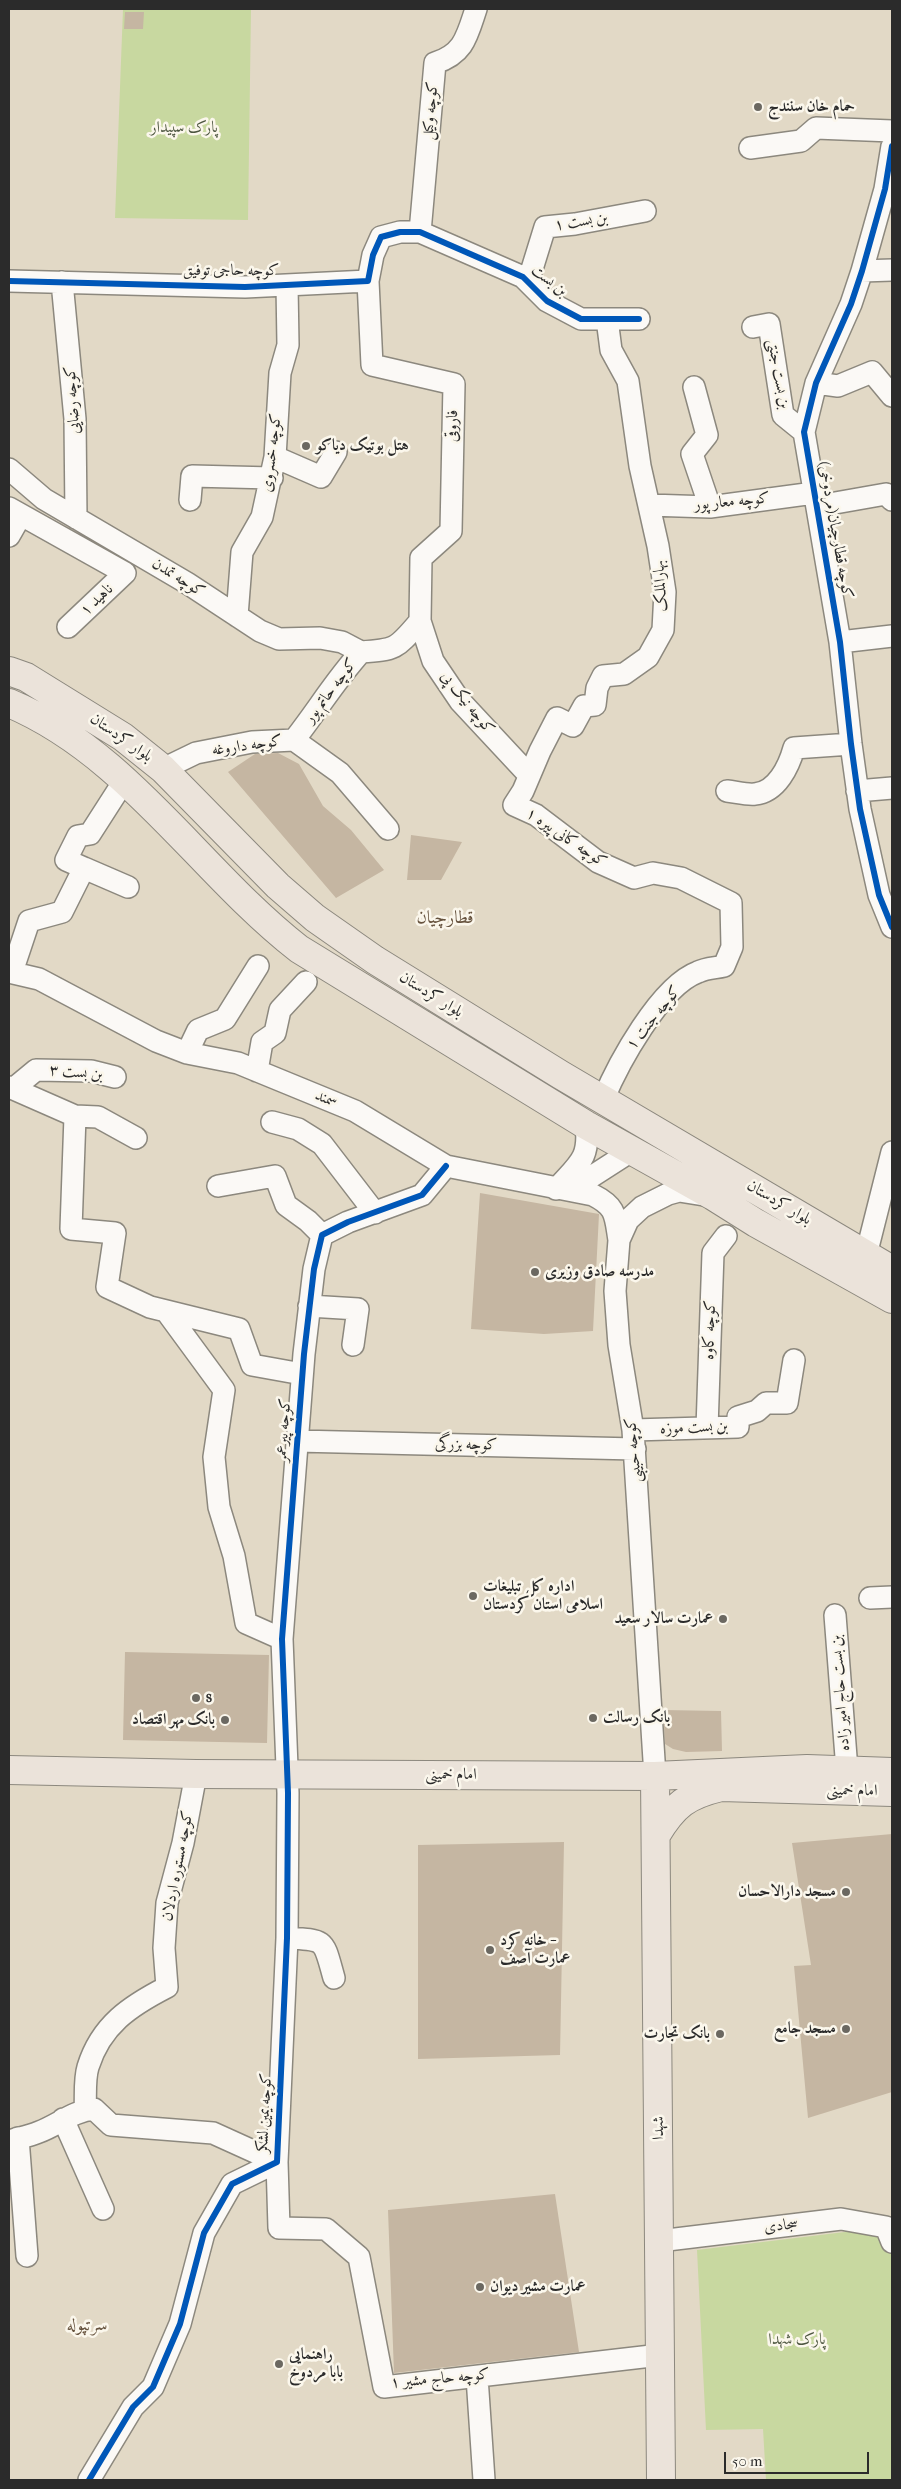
<!DOCTYPE html>
<meta charset="utf-8">
<style>
body{margin:0}
#map{position:relative;width:901px;height:2489px;overflow:hidden;background:#e2d9c6;font-family:"IM FELL French Canon",serif}
canvas{display:block}
.frame{position:absolute;inset:0;border:10px solid #2b2b2b;pointer-events:none}
.scale{position:absolute;left:724px;top:2452px;width:145px;height:22px;box-sizing:border-box;border:2px solid #2b2b2b;border-top:0;padding-left:6px;font-size:15px;line-height:18px;white-space:nowrap;color:#2b2b2b;-webkit-text-stroke:4px #fbf7ec;paint-order:stroke}
</style>
<div id="map">
<canvas width="901" height="2489"></canvas>
<div class="frame"></div>
<div class="scale">50 m</div>
</div>
<script>
const context = document.querySelector('canvas').getContext('2d');
context.lineJoin = 'round';
function fill(path, color) {
  context.fillStyle = color;
  context.fill(path, 'evenodd');
}
function trace(path, color, width, dash) {
  context.strokeStyle = color;
  context.lineWidth = width;
  context.lineCap = dash ? 'butt' : 'round';
  context.setLineDash(dash || []);
  context.stroke(path);
}
function drawText(font, color, halo, rows, align = 'center') {
  context.font = font + ' "IM FELL French Canon",Amiri,serif';
  context.lineWidth = 5;
  context.setLineDash([]);
  context.textBaseline = 'middle';
  context.strokeStyle = halo;
  context.fillStyle = color;
  for (const [text, x, y, turn = 0] of rows) {
    context.save();
    context.translate(x, y);
    context.rotate((+turn || 0) * Math.PI / 180);
    context.textAlign = isNaN(turn) ? turn : align;
    if (halo) context.strokeText(text, 0, 0);
    context.fillText(text, 0, 0);
    context.restore();
  }
}
const green = new Path2D(`
 M123 9H251L248 220 115 218Z
 M886 2227 892 2242V2480H766L763 2429 706 2430 697 2250Z`);
const building = new Path2D(`
 M125 12H144L143 29H124Z
 M278 753 299 764 323 806 351 830 384 870 336 898 228 772 255 754Z
 M411 835 462 842 441 880H407Z
 M480 1193 599 1214 593 1331 544 1334 471 1329Z
 M125 1652 269 1655 267 1743 123 1740Z
 M663 1710 721 1711 722 1751 686 1752 673 1749 665 1744Z
 M892 1834V2092L808 2118 794 1966 811 1965 792 1843Z
 M564 1842 560 2055 418 2059V1845Z
 M555 2194 579 2352 394 2373 388 2210Z`);
const minor = new Path2D(`
 M892 146 885 189 862 271 851 304 816 383 804 432 840 642 851 744 860 809 879 895 892 927
 M750 148 801 141 816 128 892 131
 M420 232 435 63C464 54 467 36 476 9
 M862 271 892 270
 M9 281 245 287 368 281 373 255 381 237 400 232H420L523 277 547 301 581 319H639
 M368 281 372 365 454 384 451 531 421 558 420 621 433 661 460 701 529 775
 M62 282 75 419 76 518
 M528 282 545 227 575 224 645 211
 M753 327 769 324 783 415 804 432
 M816 383 838 386 872 372 892 396
 M694 387 707 435 692 454 710 507
 M275 457 321 477 336 452
 M9 469 44 499 187 583 260 631 279 639 320 638 342 642 361 652
 M190 500 192 476 272 478
 M649 505 710 507 814 493
 M818 506 886 494 892 500
 M9 508 125 573 68 627
 M9 536 21 515
 M237 616 242 552 262 517 275 457 280 373 288 345 287 285
 M840 642 892 636
 M294 740C317 711 336 679 361 652 397 650 397 648 420 621
 M163 769 196 753 252 742 294 740 340 773 388 829
 M727 791C736 792 747 795 755 794 777 792 789 766 794 748L851 744
 M857 791 892 788
 M84 868 128 887
 M9 972 39 979 156 1041 187 1053 238 1063 355 1111 446 1166 593 1195C617 1207 615 1216 619 1240
 M12 972 29 921 62 912 84 868 66 860 78 836 90 834 124 781
 M187 1053 198 1030 225 1019 258 966
 M257 1071 262 1042 275 1033 280 1010 306 982
 M9 1087 75 1116 71 1229 115 1233 107 1287 150 1307 239 1329 252 1365 302 1374
 M13 1089 36 1070 91 1071 115 1077
 M603 1100C618 1064 660 986 698 972 706 968 716 968 724 966L732 947 731 903 681 878 653 873 634 878 598 862 536 815 514 805 523 791 540 751 557 718 573 726 584 706 595 705 597 688 603 676 624 674 648 657 663 630 665 592 658 546 640 466 628 381 611 350 607 319
 M75 1116 98 1117 136 1138
 M272 1122 298 1129 322 1144 375 1213
 M446 1166 422 1195 348 1222 322 1235 314 1269 304 1354 282 1639 288 1793 287 1938 277 2162 279 2228 326 2229 359 2257 384 2387 660 2355
 M560 1185C580 1163 590 1157 586 1125
 M218 1186 275 1176 286 1205 308 1221 322 1235
 M556 1189 576 1180 591 1177 633 1150
 M866 1255 892 1152
 M309 1306 358 1309 353 1345
 M166 1311 224 1390 214 1457 219 1507 234 1556 246 1623 282 1639
 M707 1428 713 1253 726 1236
 M633 1430 738 1427V1417L757 1411 766 1403H787L794 1360
 M297 1441 635 1449
 M870 1598 892 1597
 M835 1615 847 1770
 M655 1776 633 1430 619 1345 615 1291 619 1240 628 1220 642 1207 668 1194 679 1191 704 1195
 M287 1938C327 1940 323 1939 334 1978
 M85 2110C86 2097 84 2080 88 2067 101 2025 130 2006 167 1987L164 1948 167 1903 183 1843 196 1774
 M63 2119 103 2209
 M18 2138 27 2256
 M9 2141C19 2138 30 2136 39 2132 58 2125 73 2111 94 2109L111 2125 213 2133 277 2162
 M659 2241 841 2219 886 2227 892 2242
 M477 2377 484 2480
 M89 2480 133 2407 153 2387 180 2324 204 2233 232 2184 277 2162`);
const major = new Path2D(`
 M9 671 26 677 123 737 163 769 278 886 315 918 375 960 561 1075 892 1270
 M9 703C128 753 200 872 299 949L586 1125 713 1196 756 1223 892 1299
 M9 1770 196 1774 655 1776 807 1769 892 1772
 M655 1776 661 2480
 M656 1835C674 1805 687 1795 721 1787L892 1792`);
const cycleway = new Path2D(`
 M892 146 885 189 862 271 851 304 816 383 804 432 840 642 851 744 860 809 879 895 892 927
 M9 281 245 287 368 281 373 255 381 237 400 232H420L523 277 547 301 581 319H639
 M89 2480 133 2407 153 2387 180 2324 204 2233 232 2184 277 2162 287 1938 288 1793 282 1639 304 1354 314 1269 322 1235 348 1222 422 1195 446 1166`);
const markers = [
 [758,107,5,"#6b6861"],
 [306,446,5,"#6b6861"],
 [535,1272,5,"#6b6861"],
 [473,1596,5,"#6b6861"],
 [723,1619,5,"#6b6861"],
 [196,1698,5,"#6b6861"],
 [593,1718,5,"#6b6861"],
 [225,1720,5,"#6b6861"],
 [846,1892,5,"#6b6861"],
 [490,1950,5,"#6b6861"],
 [846,2029,5,"#6b6861"],
 [720,2034,5,"#6b6861"],
 [480,2287,5,"#6b6861"],
 [279,2364,5,"#6b6861"]
];
const poiNames = [
 ["حمام خان سنندج",768,107],
 ["هتل بوتیک دیاکو",316,446],
 ["مدرسه صادق وزیری",545,1272],
 ["اداره کل تبلیغات",483,1587],
 ["اسلامی استان کردستان",483,1605],
 ["عمارت سالار سعید",713,1619,"right"],
 ["s",206,1698],
 ["بانک رسالت",603,1718],
 ["بانک مهر اقتصاد",215,1720,"right"],
 ["مسجد دارالاحسان",836,1892,"right"],
 ["خانه کرد -",500,1941],
 ["عمارت آصف",500,1959],
 ["مسجد جامع",836,2029,"right"],
 ["بانک تجارت",710,2034,"right"],
 ["عمارت مشیر دیوان",490,2287],
 ["راهنمایی",289,2355],
 ["بابا مردوخ",289,2373]
];
const streetNames = [
 ["کوچه وکیل",431,111,-85],
 ["بن بست ۱",581,222,-8],
 ["کوچه حاجی توفیق",231,271],
 ["بن بست",549,281,38],
 ["بن بست جنتی",778,374,80],
 ["کوچه رضایی",73,400,-94],
 ["فاروقی",453,426,-89],
 ["کوچه خسروی",272,453,-83],
 ["کوچه معار پور",732,502,-5],
 ["کوچه قطارچیان(مردوخی)",835,530,80],
 ["کوچه تمدن",178,578,32],
 ["بهارالملک",661,586,-94],
 ["ناهید ۱",97,600,-43],
 ["کوچه حاتم پور",331,691,-53],
 ["کوچه نیک پی",467,703,51],
 ["بلوار کردستان",121,738,35],
 ["کوچه داروغه",247,746,-8],
 ["کوچه کانی پیره ۱",566,838,34],
 ["بلوار کردستان",431,995,32],
 ["کوچه جنت ۱",654,1018,-51],
 ["بن بست ۳",76,1073,5],
 ["سمند",326,1099,22],
 ["بلوار کردستان",779,1203,31],
 ["کوچه کاوه",710,1330,-88],
 ["بن بست موزه",694,1428,-2],
 ["کوچه پیرعمر",284,1430,-86],
 ["کوچه بزرگی",466,1445,1],
 ["کوچه حبیبی",634,1450,-95],
 ["بن بست حاج امیر زاده",841,1693,-94],
 ["امام خمینی",451,1775],
 ["امام خمینی",852,1791,1],
 ["کوچه مستوره اردلان",178,1866,-79],
 ["کوچه یمین لشکر",265,2113,-87],
 ["شهدا",659,2128,-90],
 ["سجادی",781,2226,-7],
 ["کوچه حاج مشیر ۱",440,2379,-5]
];
const parkNames = [
 ["پارک سپیدار",184,128],
 ["پارک شهدا",797,2340]
];
const neighbourhoodNames = [
 ["قطارچیان",445,919],
 ["سرتپوله",87,2326]
];
fill(green, '#c8d8a0');
fill(building, '#c5b6a2');
trace(minor, '#8c887e', 24);
trace(major, '#8c887e', 30);
trace(minor, '#fbf9f6', 21);
trace(major, '#ebe3da', 28);
trace(cycleway, '#0057b8', 6);
for (const [x, y, r, color] of markers) {
  const dot = new Path2D();
  dot.arc(x, y, r, 0, 2 * Math.PI);
  context.fillStyle = color;
  context.fill(dot);
  trace(dot, '#fbf7ec', 2);
}
drawText('bold 16px', '#2b2b2b', '#fbf7ec', poiNames, 'left');
drawText('16px', '#2b2b2b', '#fbf7ec', streetNames);
drawText('16px', '#4d5640', '#fbf7ec', parkNames);
drawText('18px', '#66523d', '#fbf7ec', neighbourhoodNames);
</script>
